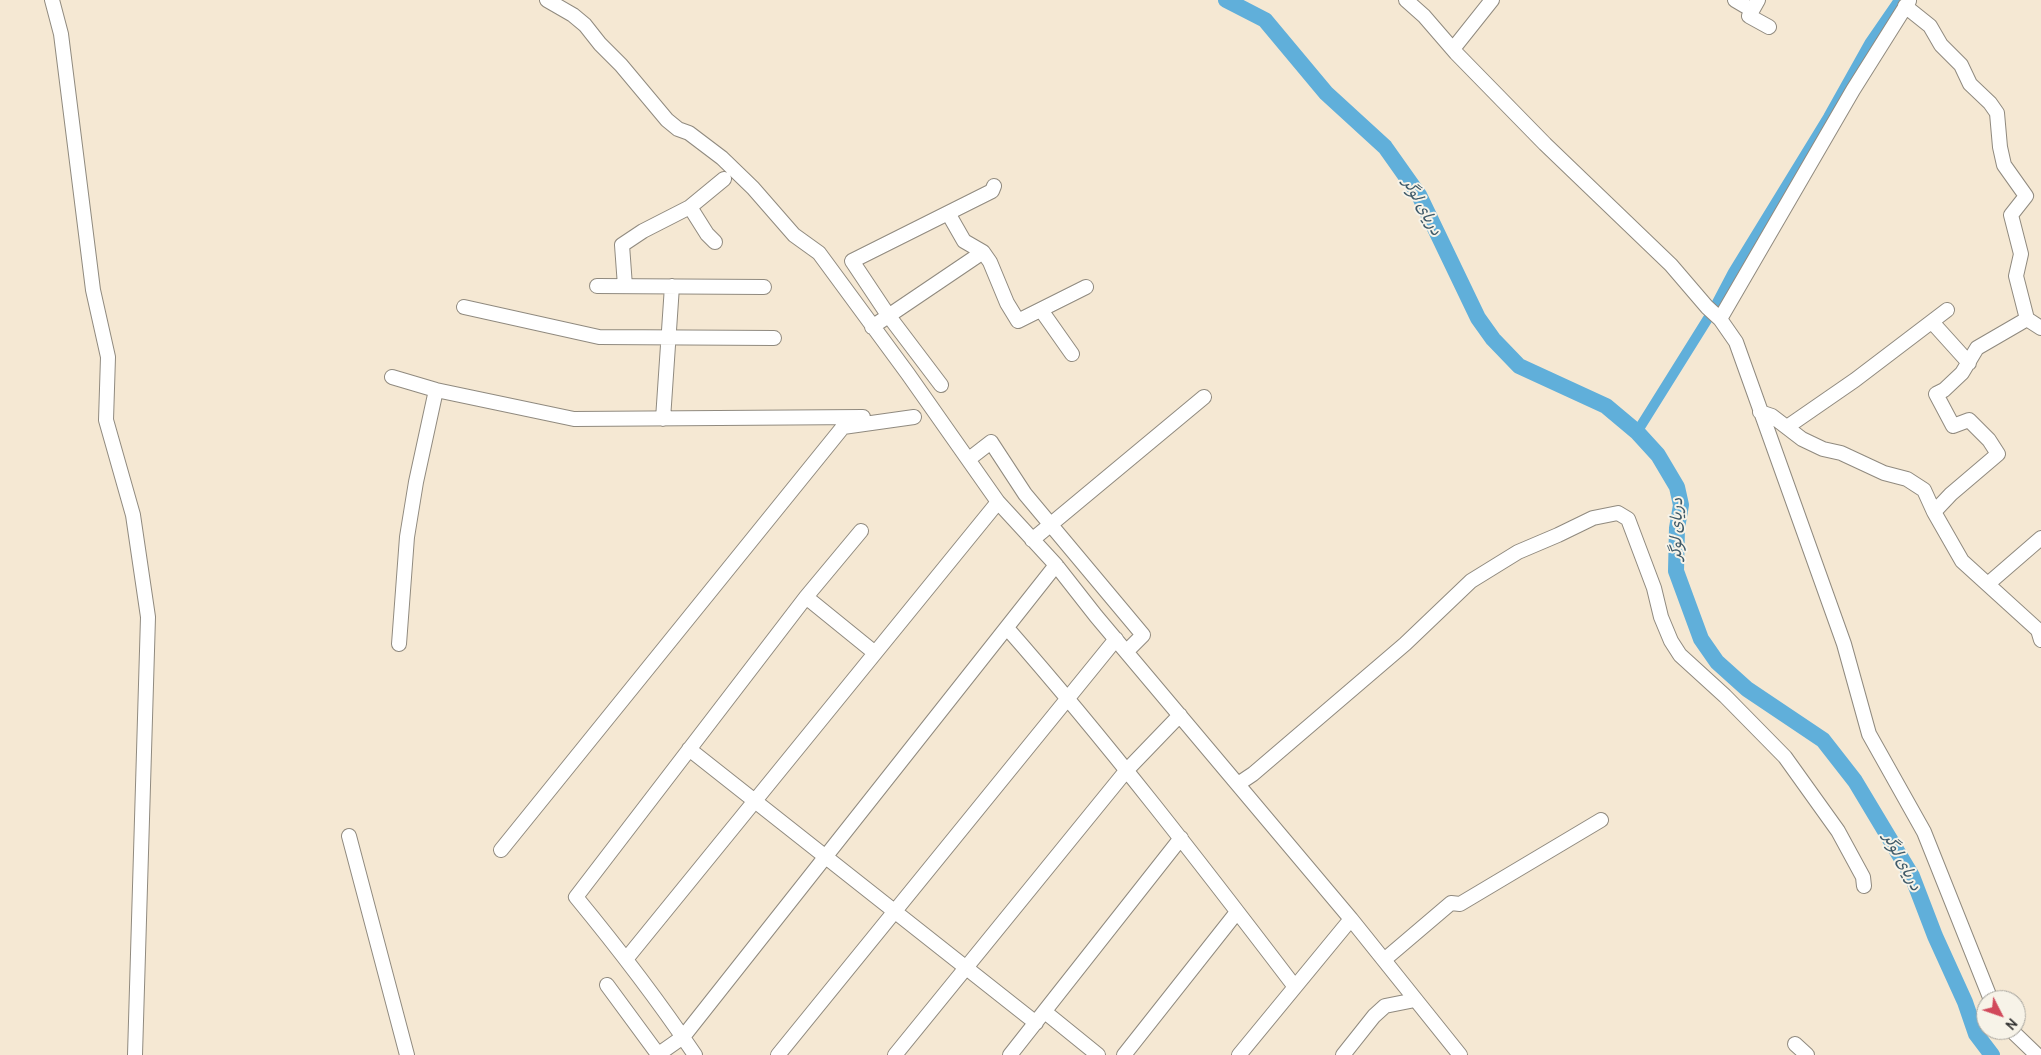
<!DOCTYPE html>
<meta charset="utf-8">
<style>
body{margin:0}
#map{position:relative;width:2041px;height:1055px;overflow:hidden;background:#f5e8d3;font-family:Delius,sans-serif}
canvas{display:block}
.north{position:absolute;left:1976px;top:990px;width:50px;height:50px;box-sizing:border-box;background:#f7f3e8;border:1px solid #a5a39c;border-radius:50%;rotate:131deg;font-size:14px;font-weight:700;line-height:20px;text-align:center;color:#2b2b2b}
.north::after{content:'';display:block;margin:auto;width:18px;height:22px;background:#d1495b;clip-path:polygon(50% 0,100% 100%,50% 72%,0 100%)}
</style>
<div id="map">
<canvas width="2041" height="1055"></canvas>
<div class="north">N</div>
</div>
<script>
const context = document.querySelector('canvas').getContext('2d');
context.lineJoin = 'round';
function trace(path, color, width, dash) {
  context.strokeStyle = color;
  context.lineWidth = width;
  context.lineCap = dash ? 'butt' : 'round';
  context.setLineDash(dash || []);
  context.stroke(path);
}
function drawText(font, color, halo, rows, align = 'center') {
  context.font = font + ' Delius,"Playpen Sans Arabic",sans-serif';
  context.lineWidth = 4;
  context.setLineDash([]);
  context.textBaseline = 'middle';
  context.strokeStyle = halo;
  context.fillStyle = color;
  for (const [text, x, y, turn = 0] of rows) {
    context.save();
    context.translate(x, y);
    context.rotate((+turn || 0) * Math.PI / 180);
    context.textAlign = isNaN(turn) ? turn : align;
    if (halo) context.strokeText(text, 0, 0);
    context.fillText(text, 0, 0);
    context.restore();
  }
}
const canal = new Path2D(`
 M1637 432 1712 312 1733 272 1828 117 1870 42 1899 0`);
const river = new Path2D(`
 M1226 0 1265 20 1326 93 1385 147 1419 195 1478 318 1493 339 1519 366 1606 406 1637 432 1658 455 1677 487 1681 505 1677 528 1676 571 1701 639 1717 662 1747 689 1823 740 1855 781 1912 876 1935 936 1965 1002 1976 1034 1992 1055`);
const minor = new Path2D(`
 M52 0 61 34 93 290 108 357 106 420 133 515 148 617 135 1055
 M547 0 573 15 585 25 600 44 621 65 667 120 678 129 689 133 722 158 753 188 794 235 819 253 908 374 998 502 1056 565 1096 616 1351 919 1460 1055
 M1406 0 1424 16 1456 53 1545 144 1671 265 1707 307 1720 319 1736 342 1844 644 1869 734 1924 832 1991 1000
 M1735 0 1752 10
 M1758 0 1749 16 1769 27
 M1905 6 1930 26 1941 45 1961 65 1970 84 1990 103 1997 113 2000 147 2004 165 2026 196 2011 215 2021 254 2016 276 2027 319 2041 328
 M1453 49 1492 0
 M690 207 707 234 715 242
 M948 213 964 241 983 252 990 262 1007 303 1018 321 1086 287
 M597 286 764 287
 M625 286 622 245 643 231 690 207 724 179
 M464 307 599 337 774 338
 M1041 310 1072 354
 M1720 319 1853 90 1909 1
 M1932 322 1969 363
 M872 327 983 252
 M392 377 436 390 574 419 863 417
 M941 385 888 315 852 261 992 191 994 186
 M1760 412 1772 416 1802 439 1823 449 1841 453 1884 473 1907 479 1924 490 1934 512 1962 561 2038 630 2041 640
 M663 419 672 286
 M1787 427 1855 380 1947 310
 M969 459 991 442 1025 494 1143 635 1127 651
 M1934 512 1951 494 1998 454 1989 440 1969 420 1953 426 1936 394 1944 390 1962 373 1977 348 2027 319
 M1032 540 1204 397
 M1989 583 2041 538
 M806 597 875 653
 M1007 628C1108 743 1202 865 1295 987
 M399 644 407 537 416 482 436 390
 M689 749 1036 1023
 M1238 784 1253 774 1405 644 1471 581 1518 552 1558 535 1593 518 1618 513 1628 519 1654 588 1661 617 1671 641 1680 655 1725 696 1785 757 1838 831 1863 877 1864 886
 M349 836 407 1055
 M501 850 843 427 914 417
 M627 958 998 502
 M1384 960 1451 903 1460 904 1601 820
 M607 985 657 1053 663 1051 683 1037 1056 565
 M1045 1012 1098 1055
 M2011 1030 2037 1055
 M1795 1044 1807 1055
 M695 1055C658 1000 618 948 576 897L806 597 861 531
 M778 1055 1116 639
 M895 1055 1126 771 1180 715
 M1010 1055 1181 838
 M1124 1055 1237 912
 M1239 1055 1351 919
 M1343 1055 1374 1016 1385 1006 1415 1000`);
const waterNames = [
 ["دریای لوگر",1422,207,61],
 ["دریای لوگر",1677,529,-89],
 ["دریای لوگر",1902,862,62]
];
trace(canal, '#60afda', 10);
trace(river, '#60afda', 16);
trace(minor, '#908a7f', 16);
trace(minor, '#fff', 14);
drawText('italic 16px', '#3e5968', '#f7f3e8', waterNames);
</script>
